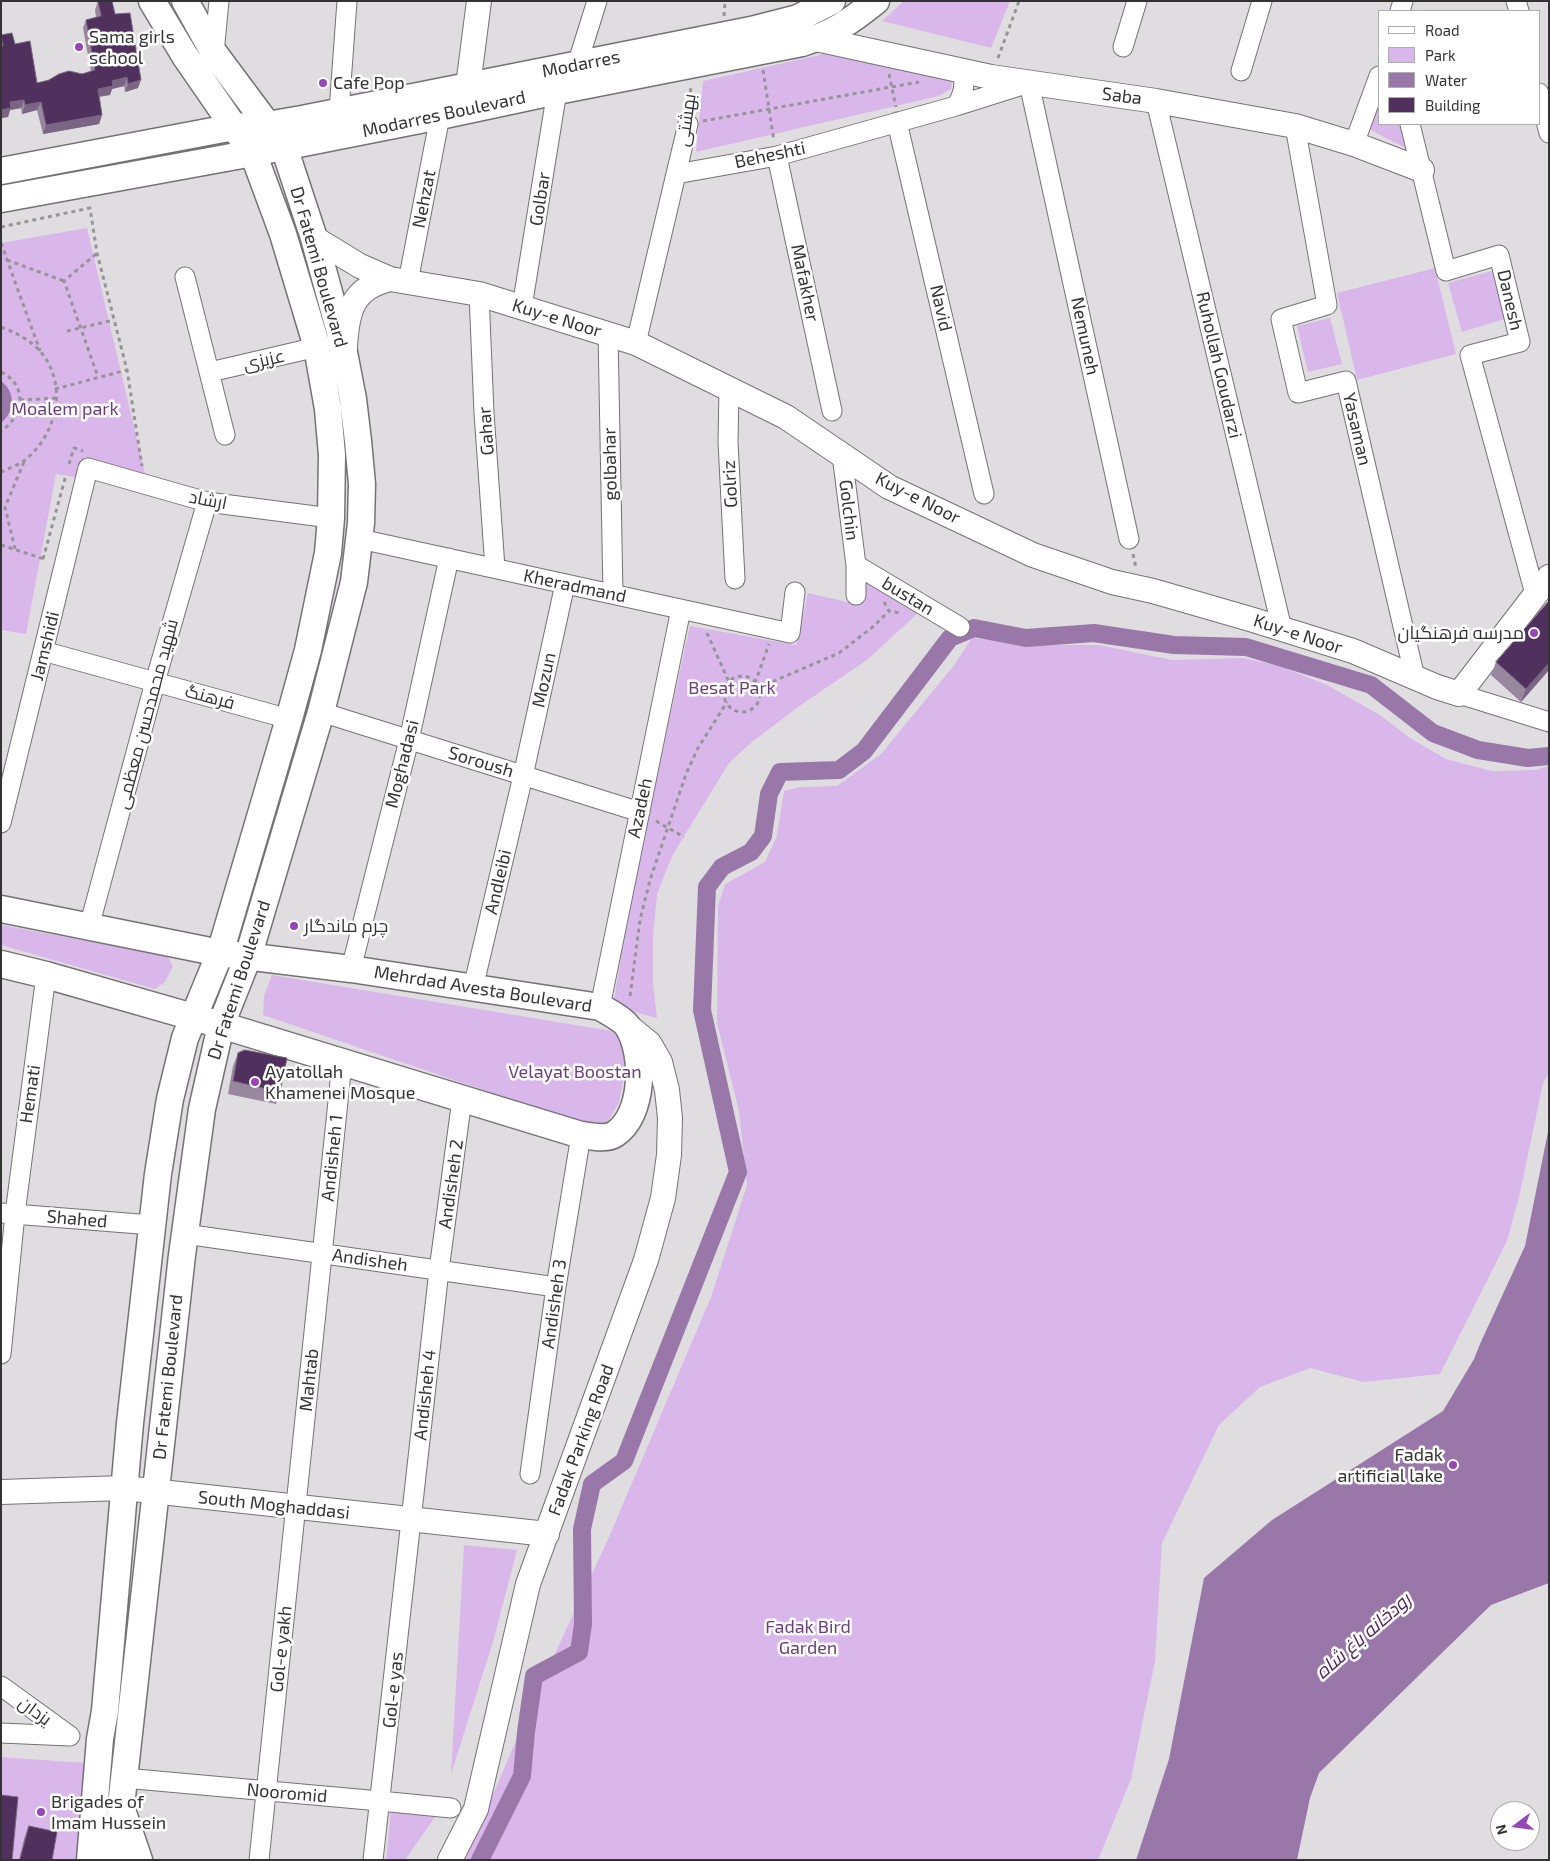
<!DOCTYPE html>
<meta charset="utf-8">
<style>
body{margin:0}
#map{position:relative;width:1550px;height:1861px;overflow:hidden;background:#e0dde1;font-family:"Exo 2",sans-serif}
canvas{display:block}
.frame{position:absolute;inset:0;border:2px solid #343334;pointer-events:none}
.legend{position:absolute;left:1378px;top:10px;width:162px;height:115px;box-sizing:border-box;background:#fff;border:1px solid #aeadae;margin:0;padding:6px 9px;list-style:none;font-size:15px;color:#343334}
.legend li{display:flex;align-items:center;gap:10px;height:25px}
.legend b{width:25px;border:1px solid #aeadae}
.north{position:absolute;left:1490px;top:1801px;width:50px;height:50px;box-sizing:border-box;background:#fff;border:1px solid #aeadae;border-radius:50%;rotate:255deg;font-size:14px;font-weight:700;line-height:20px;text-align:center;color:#343334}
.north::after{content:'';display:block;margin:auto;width:18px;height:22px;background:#9646b6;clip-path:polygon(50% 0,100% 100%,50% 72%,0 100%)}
</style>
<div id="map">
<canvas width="1550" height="1861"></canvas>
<div class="frame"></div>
<ul class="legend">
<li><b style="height:6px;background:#fff"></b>Road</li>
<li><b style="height:14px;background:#dab7eb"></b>Park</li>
<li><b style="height:14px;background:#9978a9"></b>Water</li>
<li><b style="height:14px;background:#50315d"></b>Building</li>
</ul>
<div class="north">N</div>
</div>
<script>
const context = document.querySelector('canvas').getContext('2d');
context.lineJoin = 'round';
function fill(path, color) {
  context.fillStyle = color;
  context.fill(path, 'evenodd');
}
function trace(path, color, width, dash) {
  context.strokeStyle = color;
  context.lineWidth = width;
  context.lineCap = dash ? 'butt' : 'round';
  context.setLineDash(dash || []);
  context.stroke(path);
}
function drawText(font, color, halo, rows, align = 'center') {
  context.font = font + ' "Exo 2",Cairo,sans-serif';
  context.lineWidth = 5;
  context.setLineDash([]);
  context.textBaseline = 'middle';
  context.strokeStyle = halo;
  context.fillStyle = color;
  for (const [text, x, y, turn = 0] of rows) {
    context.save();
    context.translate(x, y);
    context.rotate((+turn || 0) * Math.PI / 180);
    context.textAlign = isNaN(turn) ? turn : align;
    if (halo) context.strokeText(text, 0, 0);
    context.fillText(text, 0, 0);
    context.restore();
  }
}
const green = new Path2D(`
 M904 1H1010L991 48 882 21Z
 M833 52 953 76 951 89 939 96 696 152 703 81Z
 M1379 96V124H1401L1409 150 1367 128Z
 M87 228 149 490 56 474 26 634 1 630V243Z
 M1435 268 1456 354 1357 380 1337 293Z
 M1492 271 1505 319 1462 332 1448 283Z
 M1330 318 1342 364 1308 372 1297 326Z
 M862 575 918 613 867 660 798 707 752 742 729 763 672 856 657 894 653 938V983L657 1018 613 1006C633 878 662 752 690 626L796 645 808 593 861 605Z
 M972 638 1034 645H1099L1172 660 1242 658 1280 666 1327 685 1380 715 1410 738 1446 759 1492 771 1535 770 1549 766V1073L1543 1083 1520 1193 1507 1241 1440 1374 1364 1382 1310 1368 1260 1387 1219 1425 1162 1543 1155 1661 1131 1779 1098 1860H465L533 1701 609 1537 711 1297 747 1185 739 1111 717 1023 718 906 725 884 765 862 777 836 784 791 799 787 837 786 881 754 955 664Z
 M1 925 167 956 173 966 165 982 155 989 1 945Z
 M272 975 618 1032 625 1048 626 1065 619 1103 608 1121 595 1128 263 1015 264 996Z
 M464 1545 517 1550 493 1642 451 1774Z
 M1 1757 85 1763 77 1860H1Z
 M391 1811 435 1817 405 1860H386Z`);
const water = new Path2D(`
 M1 381C16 392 15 412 1 423Z
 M1549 1127V1583L1491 1605 1319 1773 1310 1798 1297 1860H1136L1169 1759 1204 1578 1272 1520 1443 1411 1474 1359 1480 1344 1525 1246Z`);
const canal = new Path2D(`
 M480 1860 522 1776 526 1732 534 1676 579 1652 583 1624 582 1529 592 1484 624 1461 738 1172 702 1010 707 887 722 867 751 852 763 836 769 794 780 772 839 770 864 751 950 638 974 628 1026 638 1094 633 1174 645 1246 647 1371 685 1433 733 1478 750 1528 758 1549 756`);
const path = new Path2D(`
 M724 16 725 1
 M998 58 1019 1
 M763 70 774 141
 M889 74 896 107
 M689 108 691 85
 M703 121 919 82
 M1 227 90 208 97 253 127 370 142 466
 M1 243 40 351
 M96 254 64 281 98 377
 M7 260 64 281
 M1 327C16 333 29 339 40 351 69 385 57 434 25 460 19 465 9 468 1 472
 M67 331 114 320
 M1 372C28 385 24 416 1 431
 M55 389 127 370
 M20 400 57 398
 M69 464 74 448 83 451
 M1 545 44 559
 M15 549 5 507 24 462
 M1133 554 1136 568
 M43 559 66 475
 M884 602 889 611 900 613
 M707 633 729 682
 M724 694a18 18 0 1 1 36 0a18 18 0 1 1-36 0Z
 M755 683 769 644
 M758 688 839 653 874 626 889 611
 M656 821 684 837
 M630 996 640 920 650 880 686 774 698 748 727 702`);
const minor = new Path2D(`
 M1516 1 1519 11
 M1400 11 1403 1
 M1123 47 1137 1
 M214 53 219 1
 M577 65 597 1
 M1241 71 1262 1
 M1539 93 1549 133
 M1156 101 1282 629
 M956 106C964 95 965 85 963 71
 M339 111 347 1
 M897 122 984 494
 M1410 124 1446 271 1499 255 1520 342 1470 355 1535 594
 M1295 126 1327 305 1281 319 1298 393 1346 381 1415 678
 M1354 144 1379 76
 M777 156 832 411
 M676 174 688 124
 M185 277 225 435
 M408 282 440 116
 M479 294 484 413 495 568
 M522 307 557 91
 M608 333 613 594
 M636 343 676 174 777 156 956 106 1029 83 1129 539
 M210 372 317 347
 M729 389 728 442 735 579
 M842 455 856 565V595
 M360 539 790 633 795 592
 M856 565 960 627
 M43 651 289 719
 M1459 694 1549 722
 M321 712 640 812
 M1 823 88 468 207 502 331 518
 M89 927 155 682 207 502
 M351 969 409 740 449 558
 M473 988 523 776 565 584
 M600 1007 681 609
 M1 1213 152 1225
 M185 1234 556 1287
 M1 1354 15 1214 46 975
 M530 1474 556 1287 581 1135
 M1 1686 70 1736
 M1 1733 70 1736
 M124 1778 380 1801 451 1808
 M259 1860 342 1063
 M373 1860 439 1270 462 1099`);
const tertiary = new Path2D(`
 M816 39 991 77 1156 101 1295 126 1354 144 1422 170
 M468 86 479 1
 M314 238 360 266 390 279 479 294 636 343 786 417 889 487 1033 555 1112 582 1153 591 1250 619 1353 651 1437 687 1459 694 1549 577
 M345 347C347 311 352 288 390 279
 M1 1492 124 1488 547 1534
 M450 1860 476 1809 528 1584 646 1260 663 1198 669 1155 670 1118 667 1090 660 1062 649 1043 628 1026`);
const secondary = new Path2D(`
 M1 171 234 127 267 125 302 119 751 30 798 18 832 1
 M1 199 253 153 440 116 557 91 802 43C834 33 850 22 876 1
 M1 909 220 953 351 969 600 1007C607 1011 624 1020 628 1027 645 1054 644 1115 615 1134 606 1140 591 1136 581 1135L221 1025 46 975 1 964
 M123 1813 139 1860
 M90 1860 100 1739 105 1711 130 1423 158 1174 170 1099 185 1038 220 953 289 719 308 650 328 553 331 518 332 455 328 409 317 347 283 234 253 153 234 127 185 56 152 1
 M115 1860 182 1255 202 1109 221 1025 248 957 321 712 354 582 361 523 362 484 358 441 353 399 340 332 314 238 284 147 214 53 185 1`);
const wall = new Path2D(`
 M98 1 115 14 138 88 125 92 124 86 112 89 110 95 99 97 102 115 99 124 43 134 37 110 22 114 21 108 10 110 8 117 1 118V35L15 44 37 83 91 72 83 28 86 20 96 17 95 10Z
 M1496 662 1549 670 1521 702 1491 675Z
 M238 1053 280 1092 276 1104 228 1094 233 1066Z
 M29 1826 52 1860H19L24 1839Z`);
const shadedWall = new Path2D(`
 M127 77 124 86 112 89 110 95 95 97 98 89 112 81Z
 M141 80 138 88 125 92 128 84Z
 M24 100 21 108 10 110 8 117 1 118V110L10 102Z
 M41 102 37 110 22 114 25 105Z
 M102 115 99 124 43 134 46 125Z
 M1549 663V670L1521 702 1526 689Z`);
const building = new Path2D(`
 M98 1H112L115 14 130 13 141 80 128 84 127 77 112 81 113 86 98 89 102 115 46 125 41 102 25 105 24 100 10 102 11 108 1 110V46H3L1 35 12 33 15 44 30 41 37 83 49 80 59 74 69 71 82 74 95 70 86 20 101 16Z
 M1549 601V663L1526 689 1496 662Z
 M245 1050 287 1058 280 1092 233 1081 238 1053Z
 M1 1795 18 1797 12 1860H1Z
 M29 1826 57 1832 52 1860H20Z`);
const markers = [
 [79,47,5,"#9646b6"],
 [323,83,5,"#9646b6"],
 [1534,633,5,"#9646b6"],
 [294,926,5,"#9646b6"],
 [255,1082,5,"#9646b6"],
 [1453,1465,5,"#9646b6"],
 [41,1812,5,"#9646b6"]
];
const poiNames = [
 ["Sama girls",89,37],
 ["school",89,58],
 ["Cafe Pop",333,83],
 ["مدرسه فرهنگیان",1524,633,"right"],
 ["چرم ماندگار",304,926],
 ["Ayatollah",265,1072],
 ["Khamenei Mosque",265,1093],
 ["Fadak",1443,1455,"right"],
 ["artificial lake",1443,1476,"right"],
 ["Brigades of",51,1802],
 ["Imam Hussein",51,1823]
];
const streetNames = [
 ["Modarres",581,64,-11],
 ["Saba",1122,96,7],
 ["Modarres Boulevard",444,114,-12],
 ["بهشتی",686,120,-82],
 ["Beheshti",770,155,-12],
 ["Nehzat",424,199,-79],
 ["Golbar",540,199,-81],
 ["Dr Fatemi Boulevard",319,267,74],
 ["Mafakher",805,283,78],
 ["Danesh",1510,300,77],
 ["Navid",941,308,77],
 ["Kuy-e Noor",557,318,17],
 ["Nemuneh",1085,336,78],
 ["عزیزی",264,360,-13],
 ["Ruhollah Goudarzi",1219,365,77],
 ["Yasaman",1357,429,77],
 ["Gahar",486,431,-94],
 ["golbahar",610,464,-91],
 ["Golriz",730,484,-93],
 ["Kuy-e Noor",918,498,27],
 ["ارشاد",208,500,11],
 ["Golchin",849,510,83],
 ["Kheradmand",575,586,12],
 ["bustan",908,596,31],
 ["Kuy-e Noor",1298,634,18],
 ["Jamshidi",45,646,-76],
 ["Mozun",544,680,-78],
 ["فرهنگ",210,697,15],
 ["شهید محمدحسن معظمی",147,714,-75],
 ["Soroush",481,762,17],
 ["Moghadasi",402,764,-76],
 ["Azadeh",640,808,-78],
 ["Andleibi",498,882,-77],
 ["Dr Fatemi Boulevard",239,980,-72],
 ["Mehrdad Avesta Boulevard",483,989,9],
 ["Hemati",30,1094,-82],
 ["Andisheh 1",332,1158,-84],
 ["Andisheh 2",451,1184,-82],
 ["Shahed",77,1219,5],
 ["Andisheh",370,1260,8],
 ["Andisheh 3",554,1304,-82],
 ["Dr Fatemi Boulevard",168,1377,-84],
 ["Mahtab",309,1380,-84],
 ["Andisheh 4",425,1395,-84],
 ["Fadak Parking Road",581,1440,-70],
 ["South Moghaddasi",274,1505,6],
 ["Gol-e yakh",281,1649,-84],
 ["Gol-e yas",393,1690,-84],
 ["یزدان",35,1711,36],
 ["Nooromid",287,1793,5]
];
const parkNames = [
 ["Moalem park",65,409],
 ["Besat Park",732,688],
 ["Velayat Boostan",575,1072],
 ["Fadak Bird",808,1627],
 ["Garden",808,1648]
];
const waterNames = [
 ["رودخانه باغ شاه",1363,1636,-41]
];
fill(green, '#dab7eb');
fill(water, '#9978a9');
trace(canal, '#9978a9', 18);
trace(minor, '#757276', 21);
trace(tertiary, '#757276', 26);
trace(secondary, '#757276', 29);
trace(path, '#969497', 3, [4, 4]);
trace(minor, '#fff', 19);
trace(tertiary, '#fff', 24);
trace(secondary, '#fff', 26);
fill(wall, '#98879f');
fill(shadedWall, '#7b6585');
fill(building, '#50315d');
trace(building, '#7b6585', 1);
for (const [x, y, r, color] of markers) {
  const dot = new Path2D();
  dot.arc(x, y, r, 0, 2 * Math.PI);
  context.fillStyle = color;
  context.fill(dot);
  trace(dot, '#fff', 2);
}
drawText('18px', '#343334', '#fff', poiNames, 'left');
drawText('18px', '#343334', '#fff', streetNames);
drawText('18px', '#6a3d7d', '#fff', parkNames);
drawText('italic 19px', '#4d215f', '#fff', waterNames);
</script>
